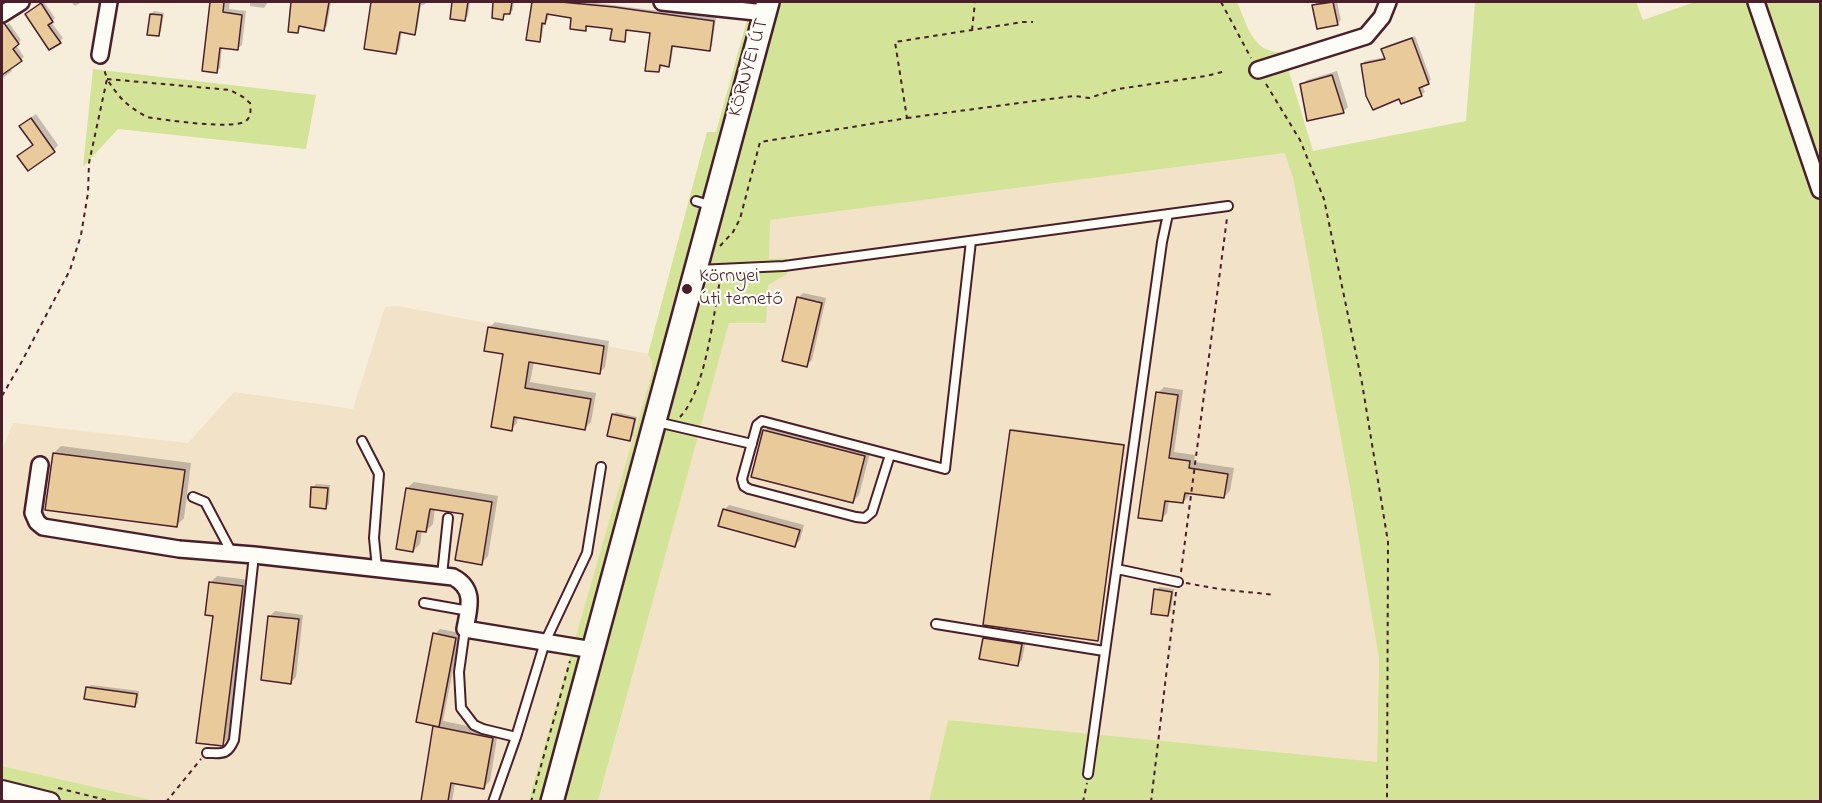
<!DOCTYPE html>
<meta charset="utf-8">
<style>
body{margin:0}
#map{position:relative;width:1822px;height:803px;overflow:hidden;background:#f7eddb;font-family:"Indie Flower",sans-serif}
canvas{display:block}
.frame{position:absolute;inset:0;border:3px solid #4a1f2b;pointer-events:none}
</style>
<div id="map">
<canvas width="1822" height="803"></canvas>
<div class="frame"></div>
</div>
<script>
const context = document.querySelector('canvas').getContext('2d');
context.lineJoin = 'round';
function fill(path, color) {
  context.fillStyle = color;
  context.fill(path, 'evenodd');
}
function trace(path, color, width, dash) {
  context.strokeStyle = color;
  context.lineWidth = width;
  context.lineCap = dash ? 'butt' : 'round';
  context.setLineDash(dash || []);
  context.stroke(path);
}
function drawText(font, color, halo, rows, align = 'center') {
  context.font = font + ' "Indie Flower",sans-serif';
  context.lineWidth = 4.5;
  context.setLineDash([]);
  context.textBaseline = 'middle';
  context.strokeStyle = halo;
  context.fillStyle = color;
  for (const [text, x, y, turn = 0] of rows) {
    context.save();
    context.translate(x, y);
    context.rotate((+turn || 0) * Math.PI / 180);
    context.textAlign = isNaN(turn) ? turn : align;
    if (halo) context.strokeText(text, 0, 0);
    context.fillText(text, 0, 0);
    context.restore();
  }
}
const built = new Path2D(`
 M1286 153 1293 178 1350 488 1379 659 1377 763 948 720 929 801 598 802 729 322 769 259V220Z
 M398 306 648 354 652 362 653 372 528 801H156L2 766V450L13 423 188 443 234 392 353 409 385 307Z`);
const green = new Path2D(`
 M752 2H1237C1247 24 1252 54 1283 52L1313 151 1466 121 1475 2H1636L1643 20 1695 2H1820V801H929L948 720 1377 762 1379 659 1350 488 1293 178 1285 153 770 220 769 259 787 258V274L768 285 766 323H729L598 801 528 802 652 373V362L648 354 707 132H716Z
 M93 69 316 95 306 149 118 129 83 167Z
 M2 766 156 801H2Z`);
const shadow = new Path2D(`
 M44 2 55 18 51 22 63 38 60 41 30 11Z
 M71 2H82L75 6Z
 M212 2H230L229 9 246 11 242 45 238 48 222 47 220 68 216 72 204 70Z
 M250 2H268L264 8 250 6Z
 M292 2H331L327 26 324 29 301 25 298 31 290 30Z
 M372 2H427L424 5H421L417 30 414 33 402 31 399 50 396 53 366 48Z
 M454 2H470L468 16 465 19 452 18Z
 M495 2H514L513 10 510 13 506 12 503 18 493 17Z
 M533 2H588L716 18 712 46 709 49 674 44 671 62 668 65 662 64 661 68 658 71 652 32 628 29 627 38 628 23H625L624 40 613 28 589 25 585 29 573 17 549 13 548 19 544 23 542 37 539 40 528 39Z
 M1323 2H1337L1341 20 1338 23 1313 6 1316 3Z
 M154 11 164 13 161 31 158 35 151 14Z
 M9 23 21 40 16 45 24 57 10 67 12 71 2 79V28Z
 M1415 36 1431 80 1422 85 1425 92 1421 95 1400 96 1362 64 1365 61 1386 57 1383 49 1386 46Z
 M1337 71 1348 107 1343 112 1302 85 1307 80Z
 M36 114 58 145 54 150 19 156 34 144 26 121Z
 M803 293 826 298 812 360 807 365 798 298Z
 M495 322 609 341 605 367 599 373 534 362 530 382 596 393 591 422 585 428 518 416 517 423 511 429 504 353 489 328Z
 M1164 387 1183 390 1174 452 1195 455 1194 462 1234 468 1230 491 1224 497 1190 492 1189 496 1183 502 1169 500 1167 513 1161 519 1158 393Z
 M616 412 637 417 633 436 629 439 613 415Z
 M771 424 871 449 859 495 853 502 764 431Z
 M1013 429 1125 444 1097 640 1011 430Z
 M61 446 191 463 184 518 177 525 54 453Z
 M414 482 498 496 488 556 482 563 464 513 435 508 433 524 426 531 422 530 420 544 413 551 407 488Z
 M316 484 330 485 329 504 326 507 313 487Z
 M729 505 804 525 800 540 795 545 724 510Z
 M217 576 249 580 229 738 222 744 214 615 210 583Z
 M1159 587 1174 589 1171 611 1168 614 1156 590Z
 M275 611 303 615 296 677 291 682 270 616Z
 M440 629 460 633 443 721 498 732 490 781 484 787 455 783 452 802H422L434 727 437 725 435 634Z
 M989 633 1026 639 1022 660 1017 665 984 638Z
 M91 685 139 691 138 703 134 706 88 688Z`);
const building = new Path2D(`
 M210 2H224L223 12 242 15 238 50 220 48 217 73 202 71Z
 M291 2H329L324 31 299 26 298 33 288 32Z
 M371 2H420L415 35 400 32 396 54 364 49Z
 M452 2H468L465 21 450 19Z
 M493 2H512L510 14H504L503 20 492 18Z
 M532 2H561L614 7 714 21 710 51 672 46 669 67 660 65 659 72 645 71 650 33 626 30 625 42 610 40 612 29 586 26V31L570 29 571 18 547 14 545 24 542 23 540 42 526 40Z
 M1333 2 1338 25 1317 29 1312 5Z
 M41 3 53 22 48 25 61 43 49 50 25 14Z
 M150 14 162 15 159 36 147 35Z
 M4 23 19 44 13 49 22 61 2 75V24Z
 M1412 38 1429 84 1419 88 1422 96 1401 104 1399 99 1373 110 1366 96 1361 64 1385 59 1381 49Z
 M1332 75 1344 113 1307 121 1300 84Z
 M31 118 55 152 28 171 17 156 33 145 19 126Z
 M797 297 822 303 807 367 782 361Z
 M488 327 604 346 600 374 529 362 525 388 591 399 585 430 514 417 512 431 491 427 503 354 484 351Z
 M1156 392 1178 395 1169 458 1190 461 1189 468 1228 474 1224 498 1185 493 1183 503 1165 501 1162 521 1138 518Z
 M612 414 635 419 630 441 607 436Z
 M763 430 865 456 853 503 751 477Z
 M1010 430 1124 445 1098 641 983 625Z
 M53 453 185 470 177 527 45 510Z
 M311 487 328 488 326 509 310 507Z
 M406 488 492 502 482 565 455 560 463 514 430 509 426 532 417 531 413 552 396 549Z
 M723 509 800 530 795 547 718 526Z
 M209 582 243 586 223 746 196 743 213 616 205 615Z
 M1154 589 1172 592 1168 616 1151 614Z
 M268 616 299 619 291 684 261 680Z
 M433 633 456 638 439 727 416 722Z
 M983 638 1022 644 1018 666 979 659Z
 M86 687 137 694 135 707 84 699Z
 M433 726 493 738 484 789 451 783 448 801H421Z`);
const path = new Path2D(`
 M1221 2 1251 58
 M972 30 975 2
 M107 79 230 90 243 97 250 103C251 110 251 117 246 121 232 130 165 120 147 117 127 106 119 98 107 79Z
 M1266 84 1300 140 1324 199 1362 383 1388 542 1387 802
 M907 118 1049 99 1075 96 1089 98 1118 89 1206 76 1226 71
 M720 246 733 232 740 219 760 142 907 118 895 42 1023 22H1033
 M2 396 21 363 70 270 81 235 88 193 89 163 107 79 104 69
 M680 417C706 389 713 317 720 280
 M1181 572 1227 218
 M1186 583 1219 589 1275 595
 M58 788 114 802
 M166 802 201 759
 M531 802 570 661
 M1083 802 1087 783
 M1151 802 1176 592`);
const service = new Path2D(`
 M696 201 712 206
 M697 270 784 266 1228 206
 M657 422 752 444
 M362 441 379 474 374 538 377 568
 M890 455 872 512 865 518 856 517 749 489 744 486 742 479 757 425 762 421 945 469 971 241
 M193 497 205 502 232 553
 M1117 569 1178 582
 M442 575 448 518
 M424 603 469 611
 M936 624 1104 651
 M465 629 459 672 461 708 474 725 483 729 516 737
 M207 753C222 753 227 756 234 740L254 555
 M1088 774 1162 242 1168 214
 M493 802 516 737 545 642 587 553 601 467`);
const minor = new Path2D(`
 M662 2 765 13
 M1756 2 1820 190
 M2 14 21 2
 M100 55 109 2
 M1258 70 1366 36 1382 17 1388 2
 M40 465 33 513 37 522 43 527 179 549 254 555 453 577C476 589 469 608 465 629L593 650`);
const tertiary = new Path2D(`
 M2 790 50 802`);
const secondary = new Path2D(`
 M552 802 768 2`);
const markers = [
 [687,289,6,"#4a1f2b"]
];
const streetNames = [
 ["KÖRNYEI ÚT",750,68,-74]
];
const poiNames = [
 ["Környei",699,278],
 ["úti temető",699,301]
];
fill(built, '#f2e2c8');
fill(green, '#d3e498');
fill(shadow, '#0003');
fill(building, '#e8ca9b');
trace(building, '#4a1f2b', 1.5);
trace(service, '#4a1f2b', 12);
trace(minor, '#4a1f2b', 20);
trace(tertiary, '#4a1f2b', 22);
trace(secondary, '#4a1f2b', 26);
trace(path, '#4a1f2b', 2, [4.5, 4.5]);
trace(service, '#fdfcf7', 8);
trace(minor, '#fdfcf7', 15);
trace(tertiary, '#fdfcf7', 18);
trace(secondary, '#fdfcf7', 21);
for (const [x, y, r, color] of markers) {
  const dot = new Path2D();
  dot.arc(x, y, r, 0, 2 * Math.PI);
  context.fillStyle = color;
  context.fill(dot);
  trace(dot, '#fdfcf7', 2);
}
drawText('20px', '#4a1f2b', '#fdfcf7', streetNames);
drawText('20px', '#4a1f2b', '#fdfcf7', poiNames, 'left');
</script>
